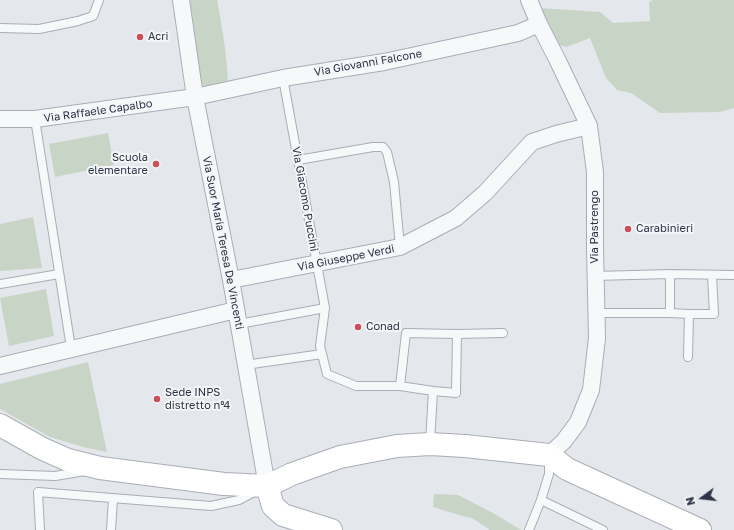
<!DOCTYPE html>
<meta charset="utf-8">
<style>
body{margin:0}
#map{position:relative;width:734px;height:530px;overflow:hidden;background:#e4e7ec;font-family:"Golos Text",sans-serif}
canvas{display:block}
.north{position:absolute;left:682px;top:478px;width:40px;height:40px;-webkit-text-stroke:3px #f4f6f9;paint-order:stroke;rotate:255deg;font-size:11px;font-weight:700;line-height:16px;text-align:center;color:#2c3344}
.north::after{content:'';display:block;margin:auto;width:14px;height:18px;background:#2c3344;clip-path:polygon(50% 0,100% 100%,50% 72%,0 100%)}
</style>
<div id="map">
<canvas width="734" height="530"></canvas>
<div class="north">N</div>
</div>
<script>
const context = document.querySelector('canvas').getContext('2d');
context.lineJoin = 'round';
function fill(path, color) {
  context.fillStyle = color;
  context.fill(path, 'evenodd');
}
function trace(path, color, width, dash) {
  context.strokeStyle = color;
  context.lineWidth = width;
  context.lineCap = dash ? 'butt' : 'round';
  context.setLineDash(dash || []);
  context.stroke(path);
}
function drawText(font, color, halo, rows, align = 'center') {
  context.font = font + ' "Golos Text",sans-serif';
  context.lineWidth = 4;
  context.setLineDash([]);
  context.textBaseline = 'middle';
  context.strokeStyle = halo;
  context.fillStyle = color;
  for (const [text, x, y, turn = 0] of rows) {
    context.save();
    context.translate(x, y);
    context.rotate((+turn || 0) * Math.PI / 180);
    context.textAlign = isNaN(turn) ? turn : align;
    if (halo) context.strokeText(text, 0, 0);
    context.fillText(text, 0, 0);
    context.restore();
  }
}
const green = new Path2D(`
 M190 0H217C222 27 227 55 228 83L207 91 200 81Z
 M653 0H734V108L720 112 660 113 631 93 617 90 606 78 590 38 566 47 557 44 539 8 600 12 613 23 650 21 649 2Z
 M108 133 114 165 55 177 49 144Z
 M33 217 42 268 0 271V224Z
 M46 289 54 336 9 346 0 298Z
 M88 362 107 452 83 447 50 437 0 409V384Z
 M434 494 458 495 493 513 521 530H490L472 518 462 516 433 507Z`);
const lane = new Path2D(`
 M0 28 39 29 78 21 93 16 99 0
 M283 78 325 308 320 346 327 374 356 386H400L433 391 430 443
 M35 119 71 348
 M298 160 373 147H383L387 152 394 182 400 247
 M670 274 734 275
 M595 276 670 274V313
 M0 284 59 274
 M596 313H670L689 314 688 357
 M689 314H714L712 275
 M239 324 325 308
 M457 334 503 333
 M245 365 322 354
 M400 386 406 333 457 334 456 393 433 391
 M0 474 55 476 85 471
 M541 500 603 530
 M40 530 38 492 211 506 239 500 256 491
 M111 530 113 499
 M529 530 541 500 549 474V458`);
const street = new Path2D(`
 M181 0 195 97 231 280 267 486
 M529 0 539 24 557 59 589 126 595 172V249L597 338 591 390 578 422 564 441 549 455
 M0 119H35L195 97 283 78 384 62 518 33 539 24
 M231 280 400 247 456 218 485 193 532 142 556 134 589 126
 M0 366 236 310`);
const secondary = new Path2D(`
 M0 425 43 449 68 460 100 468 224 484 267 486 292 474 340 457 397 446 430 444 465 446 549 455 567 469 700 530
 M267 486 273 506 283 515 331 530`);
const markers = [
 [140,37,4,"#ca5059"],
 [156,164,4,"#ca5059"],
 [628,229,4,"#ca5059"],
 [358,327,4,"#ca5059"],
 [157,399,4,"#ca5059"]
];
const poiNames = [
 ["Acri",148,37],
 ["Scuola",148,158,"right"],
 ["elementare",148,171,"right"],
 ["Carabinieri",636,229],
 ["Conad",366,327],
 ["Sede INPS",165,393],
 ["distretto n°4",165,406]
];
const streetNames = [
 ["Via Giovanni Falcone",368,63,-10],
 ["Via Raffaele Capalbo",98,111,-8],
 ["Via Giacomo Puccini",305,199,80],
 ["Via Pastrengo",595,227,-90],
 ["Via Suor Maria Teresa De Vincenti",223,243,79],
 ["Via Giuseppe Verdi",346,258,-11]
];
fill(green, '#c8d5c6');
trace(lane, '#a9adb6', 10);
trace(street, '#a9adb6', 18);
trace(secondary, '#a9adb6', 24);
trace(lane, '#f7f8fa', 8);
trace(street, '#f7f8fa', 16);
trace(secondary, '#fff', 22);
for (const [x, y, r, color] of markers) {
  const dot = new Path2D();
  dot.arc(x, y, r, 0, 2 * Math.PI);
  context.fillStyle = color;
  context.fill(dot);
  trace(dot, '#f4f6f9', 1.5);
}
drawText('11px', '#2c3344', '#f4f6f9', poiNames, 'left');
drawText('11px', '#2c3344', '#f4f6f9', streetNames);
</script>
